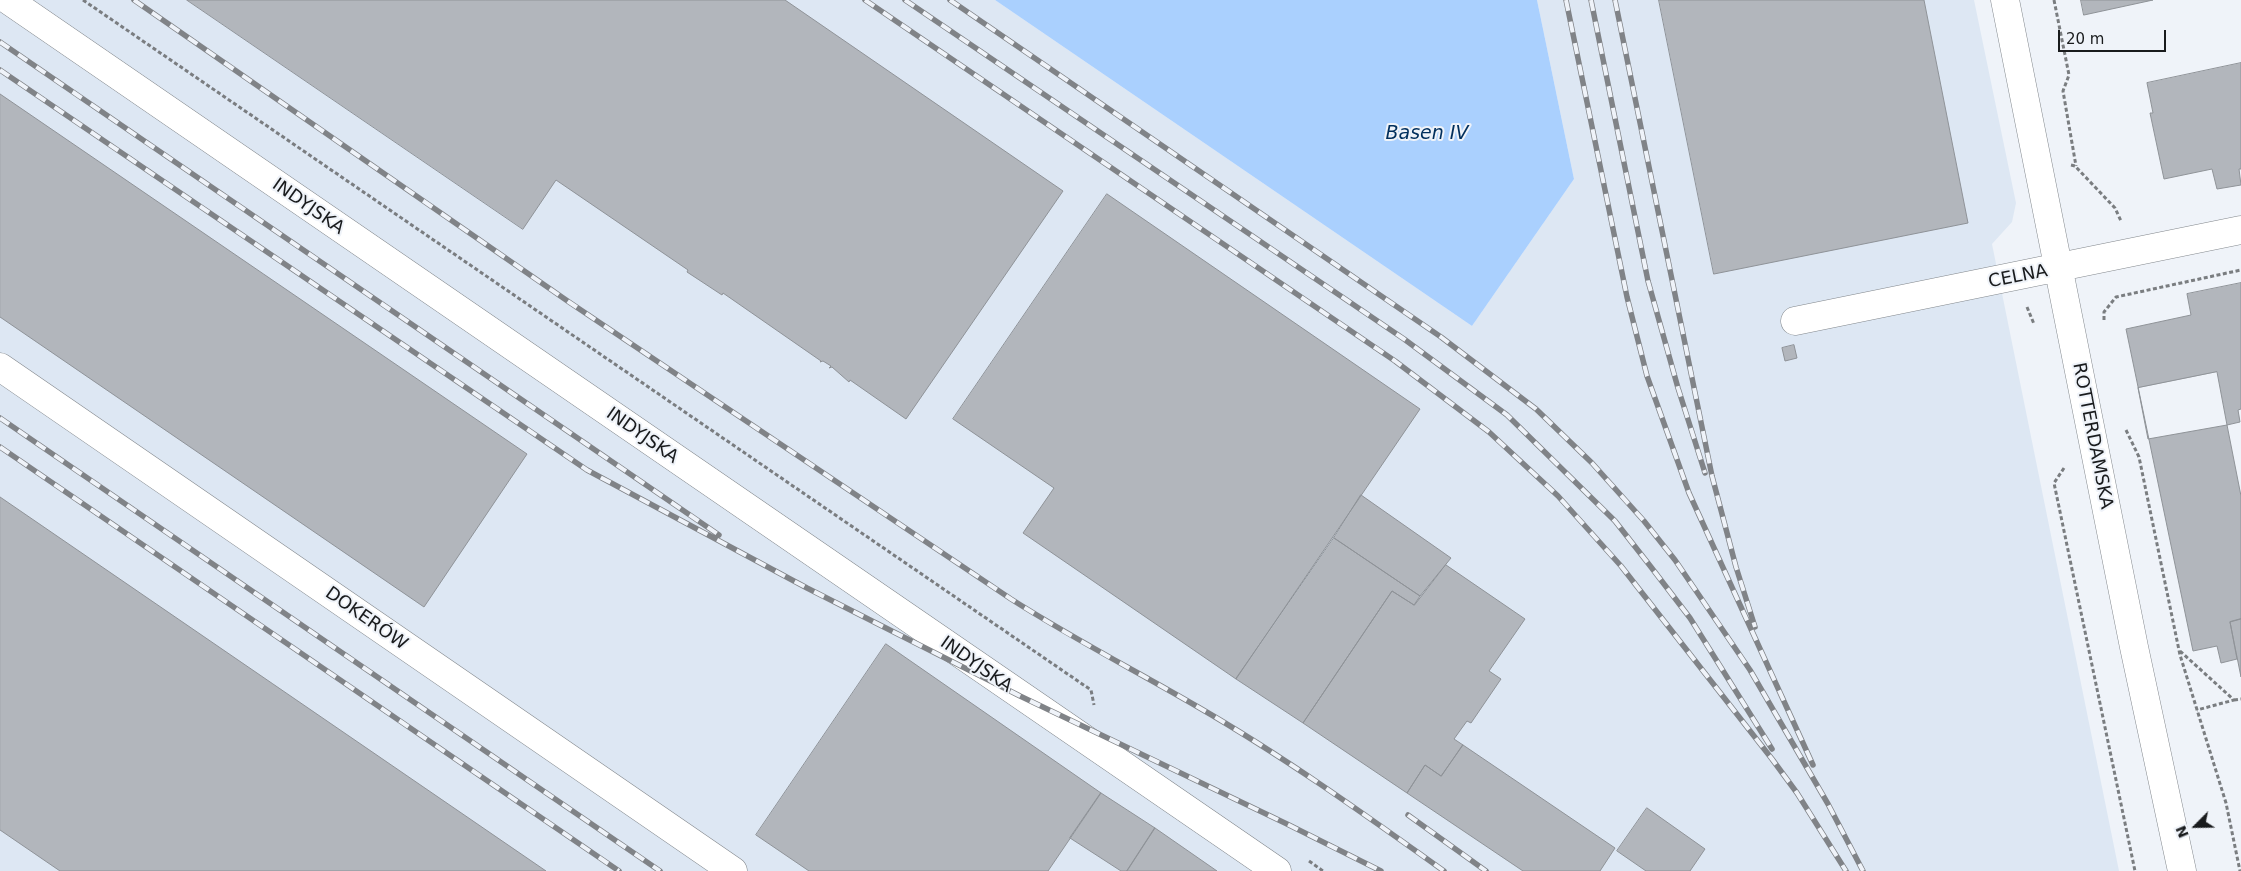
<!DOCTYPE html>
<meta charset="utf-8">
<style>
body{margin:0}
#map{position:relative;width:2241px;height:871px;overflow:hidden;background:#eff3f9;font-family:"DejaVu Sans",sans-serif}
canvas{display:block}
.north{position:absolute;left:2171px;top:801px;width:50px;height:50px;-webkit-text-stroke:4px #eff3f9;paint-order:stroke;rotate:247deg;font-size:14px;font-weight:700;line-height:20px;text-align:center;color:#191b1d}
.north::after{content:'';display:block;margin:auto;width:18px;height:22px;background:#191b1d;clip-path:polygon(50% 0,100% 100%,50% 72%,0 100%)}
.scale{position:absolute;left:2058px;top:30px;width:108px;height:22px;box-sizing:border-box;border:2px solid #191b1d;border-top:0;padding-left:6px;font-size:15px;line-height:18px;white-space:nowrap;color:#191b1d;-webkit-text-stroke:4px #eff3f9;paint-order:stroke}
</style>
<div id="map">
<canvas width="2241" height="871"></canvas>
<div class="north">N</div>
<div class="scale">20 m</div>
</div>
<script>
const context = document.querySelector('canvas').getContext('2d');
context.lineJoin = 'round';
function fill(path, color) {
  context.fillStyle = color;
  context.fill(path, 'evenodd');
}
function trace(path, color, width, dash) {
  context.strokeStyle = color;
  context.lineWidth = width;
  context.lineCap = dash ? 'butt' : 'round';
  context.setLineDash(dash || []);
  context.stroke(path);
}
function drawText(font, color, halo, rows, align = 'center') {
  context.font = font + ' "DejaVu Sans",sans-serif';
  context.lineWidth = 4;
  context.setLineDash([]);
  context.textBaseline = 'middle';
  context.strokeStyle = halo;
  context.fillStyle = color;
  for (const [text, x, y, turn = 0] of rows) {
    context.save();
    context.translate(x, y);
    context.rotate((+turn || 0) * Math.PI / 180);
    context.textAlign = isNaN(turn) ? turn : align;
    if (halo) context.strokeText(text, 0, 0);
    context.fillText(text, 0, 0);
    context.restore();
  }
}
const built = new Path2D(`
 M0 0H995L1472 326 1574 179 1537 0H1974L2016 203 2012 222 1992 244 2119 871H0Z`);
const water = new Path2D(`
 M995 0H1537L1574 179 1472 326Z`);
const building = new Path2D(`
 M187 0H785L1063 191 906 419 850 380 849 382 832 367 829 368 831 366 823 361 820 362 821 361 723 293 722 295 687 272 688 270 556 180 523 229Z
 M1659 0H1924L1968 223 1714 274Z
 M2081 0H2153L2084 15Z
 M2241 63V169H2239L2241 185 2217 189 2212 169 2164 179 2150 113H2153L2147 83Z
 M0 94 527 454 424 607 0 317Z
 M1107 194 1420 409 1236 679 1023 533 1054 488 953 419Z
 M2241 283V409L2238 410 2240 422 2227 425 2241 496V619L2230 622 2237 659 2221 663 2217 646 2193 651 2126 329 2191 315 2187 294Z
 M1794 345 1797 358 1785 361 1782 348Z
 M2217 372 2227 425 2148 439 2138 388Z
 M1361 495 1451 558 1420 596 1334 538Z
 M0 497 546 871H60L0 830Z
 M1334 538 1420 596 1414 605 1392 591 1303 723 1236 679Z
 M1446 565 1525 619 1489 671 1501 679 1471 723 1467 721 1454 739 1463 745 1441 776 1425 765 1407 793 1303 723 1392 591 1414 605Z
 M2241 619V677L2230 622Z
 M886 644 1101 793 1048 871H809L756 835Z
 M1463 745 1615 848 1600 871H1523L1407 793 1425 765 1441 776Z
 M1101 793 1155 828 1127 871H1121L1070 838Z
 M1647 808 1705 849 1690 871H1646L1617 851Z
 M1155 828 1217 871H1127Z`);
const path = new Path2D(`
 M83 0 1091 690 1094 705
 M2054 0 2069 75 2063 91 2076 166
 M2071 165 2075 166 2115 208 2121 221
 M2027 307 2034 324
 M2104 320V312L2116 297 2241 270
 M2126 430 2139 457 2180 655 2226 803 2240 871
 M2064 468 2054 483 2135 871
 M2180 651 2234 700 2197 710
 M2234 700 2241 699
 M1309 861 1323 871`);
const minor = new Path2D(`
 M8 0 1277 871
 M2005 0 2134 647 2182 871
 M1795 321 2241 230
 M0 367 733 871`);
const rail = new Path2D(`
 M134 0 569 302 1011 599C1072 638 1136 671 1198 707 1283 756 1364 814 1444 871
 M865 0 1395 361 1489 432 1558 496 1621 566 1772 759 1797 793 1846 871
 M905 0 1404 339 1507 415 1615 521 1651 567 1690 618 1772 749
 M950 0 1441 337 1536 409 1592 463 1644 521 1675 560 1750 670 1828 804 1863 871
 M1566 0 1627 297 1647 376 1689 493 1813 765
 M1591 0 1648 281 1678 388 1705 473
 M1615 0 1712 476 1736 567 1755 627
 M0 42 719 535
 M0 70 587 470 807 588 1020 696 1287 824 1381 871
 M0 418 660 871
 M0 447 619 871
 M1408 815 1486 871`);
const streetNames = [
 ["INDYJSKA",308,207,35],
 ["CELNA",2018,277,-11],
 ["INDYJSKA",642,436,35],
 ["ROTTERDAMSKA",2092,436,79],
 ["DOKERÓW",366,619,35],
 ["INDYJSKA",976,665,35]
];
const waterNames = [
 ["Basen IV",1427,134]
];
fill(built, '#dde7f3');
fill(water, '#aad0fe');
fill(building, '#b2b6bc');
trace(building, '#8f9398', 1);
trace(minor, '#82878c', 29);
trace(path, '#7a7d80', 3, [4, 2.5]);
trace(minor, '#fff', 28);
trace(rail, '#808387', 5.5);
trace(rail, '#eff3f9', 4, [11]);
drawText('18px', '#191b1d', '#eff3f9', streetNames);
drawText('italic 19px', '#002f5d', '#eff3f9', waterNames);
</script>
